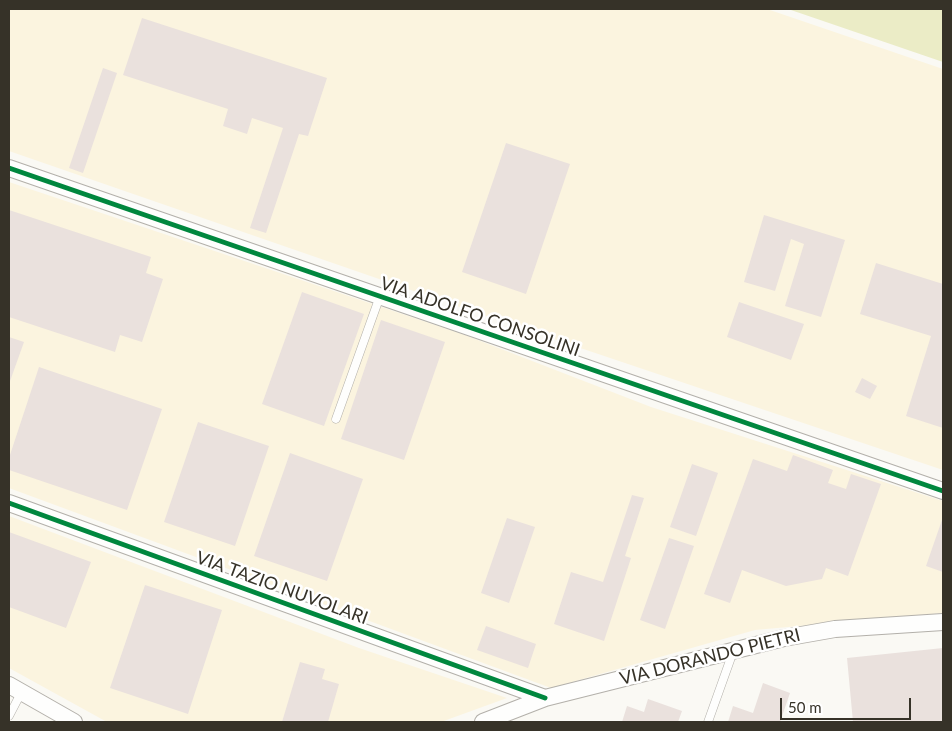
<!DOCTYPE html>
<style>
body{margin:0}
#map{position:relative;width:952px;height:731px;overflow:hidden;background:#faf9f4;font-family:Lato,sans-serif}
canvas{display:block}
.frame{position:absolute;inset:0;border:10px solid #363228;pointer-events:none}
.scale{position:absolute;left:780px;top:698px;width:131px;height:22px;box-sizing:border-box;border:2px solid #363228;border-top:0;padding-left:6px;font-size:15px;line-height:18px;white-space:nowrap;color:#363228;-webkit-text-stroke:4px #fff;paint-order:stroke}
</style>
<div id="map">
<canvas width="952" height="731"></canvas>
<div class="frame"></div>
<div class="scale">50 m</div>
</div>
<script>
const context = document.querySelector('canvas').getContext('2d');
context.lineJoin = 'round';
function fill(path, color) {
  context.fillStyle = color;
  context.fill(path, 'evenodd');
}
function trace(path, color, width, dash) {
  context.strokeStyle = color;
  context.lineWidth = width;
  context.lineCap = dash ? 'butt' : 'round';
  context.setLineDash(dash || []);
  context.stroke(path);
}
function drawText(font, color, halo, rows, align = 'center') {
  context.font = font + ' Lato,sans-serif';
  context.lineWidth = 5;
  context.setLineDash([]);
  context.textBaseline = 'middle';
  context.strokeStyle = halo;
  context.fillStyle = color;
  for (const [text, x, y, turn = 0] of rows) {
    context.save();
    context.translate(x, y);
    context.rotate((+turn || 0) * Math.PI / 180);
    context.textAlign = isNaN(turn) ? turn : align;
    if (halo) context.strokeText(text, 0, 0);
    context.fillText(text, 0, 0);
    context.restore();
  }
}
const built = new Path2D(`
 M9 9H767L943 69V470L515 326 9 151Z
 M9 182 465 335 651 407 943 501V613L755 630 551 688 9 488Z
 M9 516 359 648 507 698 441 722H107L9 668Z`);
const green = new Path2D(`
 M788 9H943V62Z`);
const building = new Path2D(`
 M142 18 327 78 308 136 299 134 266 233 250 228 283 128 252 118 247 134 223 126 228 109 123 75Z
 M103 68 117 73 83 173 69 168Z
 M506 143 570 164 526 294 462 272Z
 M9 210 151 257 146 273 163 279 142 342 120 335 115 352 9 317Z
 M764 215 845 240 821 317 785 306 804 244 791 239 775 291 744 282Z
 M876 263 943 284V428L906 416 931 336 860 314Z
 M302 292 364 314 324 426 262 404Z
 M739 302 804 324 791 360 727 337Z
 M381 320 445 342 404 460 341 439Z
 M9 337 24 342 9 384Z
 M39 367 162 409 127 510 9 470V458Z
 M862 378 877 386 870 399 855 392Z
 M198 422 269 446 235 546 164 522Z
 M290 453 363 479 327 581 254 556Z
 M793 455 833 470 828 483 846 489 851 474 881 484 848 576 826 568 822 579 786 586 742 570 730 603 704 594 753 459 787 471Z
 M692 464 718 473 696 536 670 527Z
 M632 495 644 498 625 556 631 558 604 641 554 624 571 572 603 582Z
 M943 517V572L926 566Z
 M507 518 535 527 509 603 481 593Z
 M9 532 91 562 66 628 9 607Z
 M669 538 694 546 665 629 640 620Z
 M145 585 222 610 188 714 110 688Z
 M486 626 536 644 528 668 477 650Z
 M943 648V722H853L847 658Z
 M300 662 325 669 322 679 339 684 328 722H282Z
 M763 683 790 693 780 722H728L733 706 753 713Z
 M648 699 682 711 678 722H622L627 706 644 712Z`);
const lane = new Path2D(`
 M336 419 380 296
 M9 716 21 693
 M708 722 733 652`);
const street = new Path2D(`
 M9 168 943 491
 M9 503 545 698
 M9 685 74 722
 M483 722 545 698 784 638 835 629 943 622`);
const cycleway = new Path2D(`
 M9 168 943 491
 M9 503 545 698`);
const streetNames = [
 ["VIA ADOLFO CONSOLINI",480,317,19],
 ["VIA TAZIO NUVOLARI",282,588,20],
 ["VIA DORANDO PIETRI",710,657,-14]
];
fill(built, '#fbf4df');
fill(green, '#ebecc6');
fill(building, '#eae1dd');
trace(lane, '#b3b0aa', 9);
trace(street, '#b3b0aa', 18);
trace(lane, '#fefefd', 8);
trace(street, '#fefefd', 16);
trace(cycleway, '#00873e', 5);
drawText('18px', '#363228', '#fff', streetNames);
</script>
